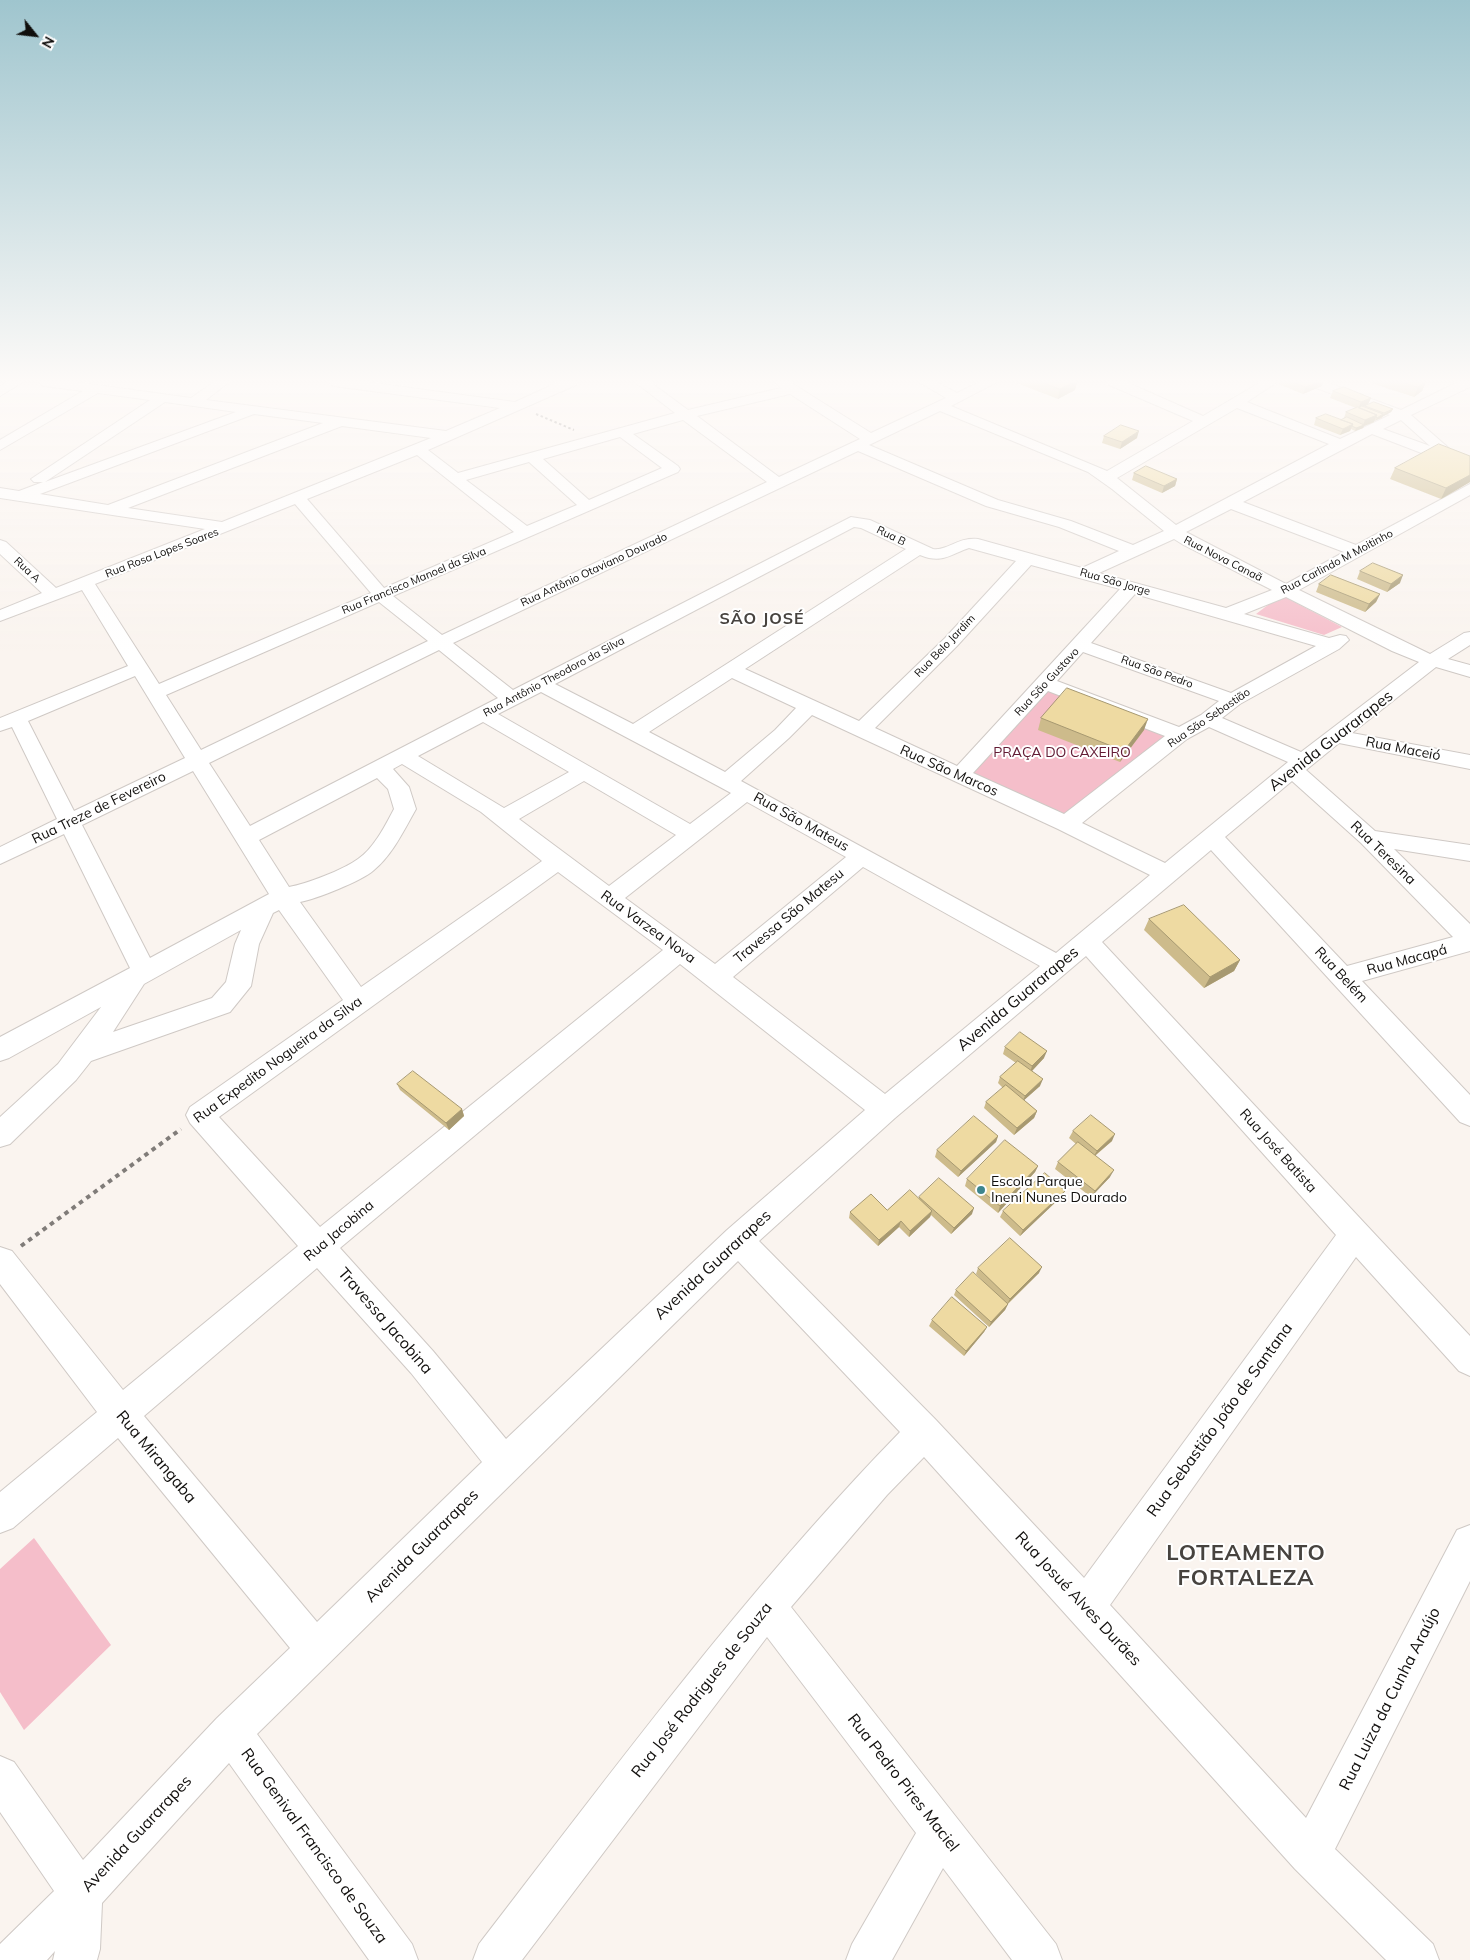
<!DOCTYPE html>
<meta charset="utf-8">
<style>
body{margin:0}
#map{position:relative;width:1470px;height:1960px;overflow:hidden;background:#faf4ef;font-family:Mulish,sans-serif}
canvas{display:block}
.north{position:absolute;left:10px;top:10px;width:50px;height:50px;-webkit-text-stroke:4px #fff;paint-order:stroke;rotate:119deg;font-size:14px;font-weight:700;line-height:20px;text-align:center;color:#110f0d}
.north::after{content:'';display:block;margin:auto;width:18px;height:22px;background:#110f0d;clip-path:polygon(50% 0,100% 100%,50% 72%,0 100%)}
</style>
<div id="map">
<canvas width="1470" height="1960"></canvas>
<div class="north">N</div>
</div>
<script>
const context = document.querySelector('canvas').getContext('2d');
context.lineJoin = 'round';
function fill(path, color) {
  context.fillStyle = color;
  context.fill(path, 'evenodd');
}
function trace(path, color, width, dash) {
  context.strokeStyle = color;
  context.lineWidth = width;
  context.lineCap = dash ? 'butt' : 'round';
  context.setLineDash(dash || []);
  context.stroke(path);
}
function drawText(font, color, halo, rows, align = 'center') {
  context.font = font + ' Mulish,sans-serif';
  context.lineWidth = 4;
  context.setLineDash([]);
  context.textBaseline = 'middle';
  context.strokeStyle = halo;
  context.fillStyle = color;
  for (const [text, x, y, turn = 0] of rows) {
    context.save();
    context.translate(x, y);
    context.rotate((+turn || 0) * Math.PI / 180);
    context.textAlign = isNaN(turn) ? turn : align;
    if (halo) context.strokeText(text, 0, 0);
    context.fillText(text, 0, 0);
    context.restore();
  }
}
const green = new Path2D(`
 M1281 595 1342 627 1324 635 1256 614Z
 M1047 686 1174 735 1065 821 964 775Z
 M34 1538 111 1645 24 1730 0 1692V1569Z`);
const pathFar1 = new Path2D(`
 M536 414 574 430`);
const path = new Path2D(`
 M21 1246 181 1129`);
const minor = new Path2D(`
 M7 382H23L0 396V386Z
 M38 382H75L191 398 214 382H229L206 400 446 431 500 408 334 386 328 382H366L515 402 559 382H577L576 385 428 450 458 473 675 413 635 382H650L688 410 781 388 775 382H790L871 433 946 398 919 382H936L957 393 980 382H997L951 406 1107 471 1193 421 1109 385 1108 382H1126L1203 416 1261 382H1277L1247 402 1340 439 1390 415 1308 385 1307 382H1326L1401 410 1458 382H1470V387L1411 415 1460 458 1462 461 1460 464H1450L1445 460 1437 459 1372 434 1243 502 1356 545 1470 484V495L1299 590 1430 654 1464 633 1470 632V645L1448 659 1470 665V677L1436 667 1352 733 1470 755V769L1339 743 1306 770 1375 831 1470 845V861L1394 849 1470 924V951L1362 981 1470 1095V1126L1460 1122 1211 850 1102 942 1470 1336V1376L1459 1371 1356 1257 1110 1605 1306 1818 1457 1530 1470 1525V1581L1335 1849 1433 1944 1439 1960H1386L1295 1869 924 1457 887 1495 791 1607 1056 1944 1062 1960H1012L943 1868 892 1960H846L852 1944 916 1833 767 1637 522 1960H473L479 1944C614 1769 746 1590 900 1432L738 1261 257 1734 412 1944 418 1960H369L229 1763 102 1903 100 1949 97 1960H53L55 1951 47 1960H0V1944L54 1891 0 1812V1756L14 1762 83 1860 217 1718 290 1648 118 1438 13 1528 0 1533V1492L97 1412 0 1284V1247L12 1251 123 1390 298 1246 190 1123 186 1115 190 1107 343 1000 279 910 273 913 259 944 251 986 230 1012 91 1061 76 1080 10 1144 0 1147V1117L58 1064 101 1007 9 1058 0 1061V1037L130 968 64 834 0 864V847L57 819 12 727 0 731V718L128 666 82 590 0 621V610L42 593 0 554V540L6 542 56 588 205 529 0 498V488L19 491 43 482H34L31 479 150 400 98 393 0 450V440L83 391 44 386ZM790 394 860 439 779 477 697 416ZM165 402 236 412 45 482ZM1237 408 1329 444 1176 525 1117 478ZM940 411 1088 472 1112 489 1164 531 1133 545 1071 521 998 500 869 445ZM254 414 323 423 108 505 40 494ZM683 420 767 482 442 635 393 596 678 472 680 469 678 466 633 434ZM1401 420 1430 446 1383 429ZM342 426 431 438 222 522 128 508ZM620 437 662 468 589 500 543 459ZM858 451 986 506 1059 527 1119 551 1082 568 978 539C957 537 948 551 933 549L870 520 851 517 513 690 453 643ZM417 455 514 532 384 588 307 499ZM529 462 577 505 527 526 466 480ZM295 504 371 593 159 684 95 584ZM1231 509 1344 552 1286 584 1186 532ZM854 527 861 528 906 549 633 724 555 684ZM1174 539 1182 544 1272 590 1226 608 1099 573ZM969 548 1016 561 945 638 859 721 745 669 920 555C942 564 949 555 969 548ZM1031 565 1120 589 957 766 875 728 957 646ZM1135 594 1316 646 1231 693 1091 643ZM1286 597 1392 651 1419 662 1301 752 1222 718 1240 704 1339 649 1349 640 1346 636 1340 635 1329 638 1244 614ZM379 602 428 641 201 750 166 695ZM439 650 498 698 250 826 209 763ZM1083 652 1219 701 1201 715 1179 727 1057 681ZM135 676 185 758 74 811 28 721ZM732 678 796 708 775 730 725 772 649 732ZM1048 691 1165 736 1064 814 973 773ZM541 692 720 787 731 793 690 824 498 714ZM812 715 1058 829 1150 875 1056 953 741 781 789 738ZM483 722 569 772 504 808 418 756ZM1209 727 1288 762 1165 863 1082 823 1187 739ZM402 764 481 812 542 861 361 987 300 902C316 899 362 881 374 870 393 854 404 830 416 809L409 787 393 769ZM193 771 269 894 150 958 82 825ZM377 778 388 789 394 809C385 826 374 848 358 859 343 870 306 884 289 887L259 840ZM584 781 676 835 609 886 519 819ZM1292 781 1361 843 1453 937 1347 966 1225 837ZM747 802 846 857 715 964 625 898ZM863 867 1040 966 885 1094 733 977ZM558 872 663 950 320 1227 219 1117ZM241 930 235 944 226 982 212 998 113 1032 144 984ZM1086 956 1336 1235 1084 1578 936 1420 759 1241 895 1118ZM680 964 865 1110 727 1230 506 1439 433 1351 340 1248ZM317 1268 411 1373 482 1462 317 1622 144 1416Z`);
const wall = new Path2D(`
 M1014 382H1077L1075 390 1058 399Z
 M1279 382H1323L1322 386 1303 394 1278 384Z
 M1368 382H1426L1422 391 1414 397Z
 M1333 391 1371 398 1368 404 1363 407H1364L1365 406 1393 409 1391 412 1383 416 1382 418 1374 421V422L1364 426 1363 428 1355 431 1351 429 1350 431 1340 435 1314 425 1316 418 1341 420 1344 419V418L1346 412 1356 408 1330 398Z
 M1104 436 1137 438 1120 449 1102 443Z
 M1470 456V482L1441 499 1390 479 1395 468Z
 M1134 473 1177 479 1175 486 1162 493 1132 480Z
 M1360 571 1400 583 1387 592 1357 579Z
 M1319 584 1380 594 1376 602 1365 612 1316 592Z
 M1041 718 1144 730 1120 762 1038 730Z
 M1149 919 1240 960 1234 971 1204 988 1144 930Z
 M1005 1047 1044 1058 1032 1071 1040 1086 1024 1100 1037 1111 1034 1118 1014 1135 984 1108 986 1102 1003 1088 998 1083 1000 1077 1016 1063 1003 1054Z
 M397 1084 462 1109 464 1116 449 1130 400 1090Z
 M1073 1131 1112 1141 1095 1156 1110 1177 1091 1197 1055 1169 1058 1162 1076 1144 1069 1138Z
 M998 1136 996 1142 958 1177 935 1157 937 1150Z
 M1038 1166 1035 1172 998 1213 965 1186 967 1179Z
 M1065 1191 1061 1197 1020 1236 1000 1217 1003 1211Z
 M919 1197 972 1214 951 1234 931 1215 930 1217 909 1237 899 1227 878 1246 849 1218 850 1212 887 1210 919 1199Z
 M978 1268 1039 1273 1008 1304 1005 1310 989 1327 954 1295 956 1290H992L976 1274Z
 M932 1320 987 1327 984 1332 964 1356 929 1326Z`);
const shadedWall = new Path2D(`
 M1074 382H1077L1075 390 1058 399 1060 389Z
 M1318 382H1323L1322 386 1303 394 1306 387Z
 M1425 382H1426L1422 391 1414 397 1418 387Z
 M1371 398 1368 404 1358 409 1361 402Z
 M1393 409 1391 412 1375 421 1377 418Z
 M1377 415 1374 422 1364 426 1363 428 1355 431 1356 428 1363 425 1365 420Z
 M1353 424 1350 431 1340 435 1343 429Z
 M1139 431 1137 438 1120 449 1122 442Z
 M1470 475V482L1441 499 1446 488Z
 M1177 479 1175 486 1162 493 1164 486Z
 M1403 575 1400 583 1387 592 1391 584Z
 M1380 594 1376 602 1365 612 1369 604Z
 M1148 719 1144 730 1120 762 1124 751Z
 M1240 960 1234 971 1204 988 1210 977Z
 M1047 1051 1044 1058 1030 1073 1032 1066Z
 M1043 1079 1040 1086 1022 1102 1025 1096Z
 M462 1109 464 1116 449 1130 446 1123Z
 M1037 1111 1034 1118 1014 1135 1017 1128Z
 M1115 1134 1112 1141 1093 1157 1097 1151Z
 M998 1136 996 1142 958 1177 961 1171Z
 M1038 1166 1035 1172 998 1213 1000 1206Z
 M1114 1170 1110 1177 1091 1197 1095 1191Z
 M1065 1191 1061 1197 1020 1236 1023 1230Z
 M974 1208 972 1214 951 1234 954 1228Z
 M932 1211 930 1217 909 1237 910 1231Z
 M901 1221 899 1227 878 1246 879 1240Z
 M1042 1267 1039 1273 1007 1304 1010 1299Z
 M1008 1304 1005 1310 989 1327 991 1322Z
 M987 1327 984 1332 964 1356 966 1351Z`);
const building = new Path2D(`
 M1042 382H1074L1060 389Z
 M1293 382H1318L1306 387Z
 M1402 382H1425L1418 387Z
 M1344 387 1371 398 1361 402 1333 391Z
 M1374 402 1393 409 1384 413 1365 406Z
 M1362 406 1383 414 1377 418 1376 417 1377 415 1359 408Z
 M1358 407 1377 415 1365 420 1346 412Z
 M1326 414 1353 424 1343 429 1316 418Z
 M1347 417 1364 425 1356 428 1352 426 1353 424 1341 420Z
 M1121 425 1139 431 1122 442 1104 436Z
 M1439 444 1470 456V475L1446 488 1395 468Z
 M1146 466 1177 479 1164 486 1134 473Z
 M1373 563 1403 575 1391 584 1360 571Z
 M1331 575 1380 594 1369 604 1319 584Z
 M1067 688 1148 719 1124 751 1041 718Z
 M1184 905 1240 960 1210 977 1149 919Z
 M1020 1032 1047 1051 1032 1066 1005 1047Z
 M1018 1061 1043 1079 1025 1096 1000 1077Z
 M413 1071 462 1109 446 1123 397 1084Z
 M1006 1085 1037 1111 1017 1128 986 1102Z
 M1091 1115 1115 1134 1097 1151 1073 1131Z
 M974 1116 998 1136 961 1171 937 1150Z
 M1005 1140 1038 1166 1000 1206 967 1179Z
 M1078 1142 1114 1170 1095 1191 1058 1162Z
 M1045 1173 1065 1191 1023 1230 1003 1211Z
 M939 1178 974 1208 954 1228 919 1197Z
 M910 1190 932 1211 910 1231 901 1221 879 1240 850 1212 871 1194 887 1210Z
 M1010 1238 1042 1267 1010 1299 978 1268Z
 M973 1272 1008 1304 991 1322 956 1290Z
 M952 1297 987 1327 966 1351 932 1320Z`);
const markers = [
 [981,1190,5,"#3d858d"]
];
const farStreetnames = [
 ["Rua B",891,536,26],
 ["Rua Rosa Lopes Soares",162,553,-21],
 ["Rua Nova Canaã",1223,559,27],
 ["Rua Carlindo M Moitinho",1337,562,-28],
 ["Rua A",27,570,43],
 ["Rua Antônio Otaviano Dourado",594,570,-25],
 ["Rua Francisco Manoel da Silva",414,581,-23],
 ["Rua São Jorge",1115,582,16],
 ["Rua Belo Jardim",945,646,-46],
 ["Rua São Pedro",1157,672,20],
 ["Rua Antônio Theodoro da Silva",554,677,-28],
 ["Rua São Gustavo",1047,682,-47],
 ["Rua São Sebastião",1209,718,-34]
];
const streetNames = [
 ["Rua Maceió",1403,749,11],
 ["Rua São Marcos",949,771,24],
 ["Rua Treze de Fevereiro",99,808,-26],
 ["Rua São Mateus",801,822,29],
 ["Rua Teresina",1383,853,44],
 ["Travessa São Matesu",789,916,-40],
 ["Rua Varzea Nova",648,927,36],
 ["Rua Macapá",1407,960,-15],
 ["Rua Belém",1341,975,47],
 ["Rua Expedito Nogueira da Silva",278,1060,-36],
 ["Rua José Batista",1278,1151,48],
 ["Rua Jacobina",339,1231,-40]
];
const parkNames = [
 ["PRAÇA DO CAXEIRO",1062,753]
];
const poiNames = [
 ["Escola Parque",991,1182],
 ["Ineni Nunes Dourado",991,1198]
];
const farDistrictnames = [
 ["SÃO JOSÉ",762,619]
];
const nearStreetnames = [
 ["Avenida Guararapes",1331,741,-38],
 ["Avenida Guararapes",1018,999,-40],
 ["Avenida Guararapes",713,1265,-43],
 ["Travessa Jacobina",385,1321,49],
 ["Rua Sebastião João de Santana",1220,1420,-54],
 ["Rua Mirangaba",156,1457,50],
 ["Avenida Guararapes",422,1546,-45],
 ["Rua Josué Alves Durães",1078,1599,47],
 ["Rua José Rodrigues de Souza",702,1690,-52],
 ["Rua Luiza da Cunha Araújo",1390,1699,-63],
 ["Rua Pedro Pires Maciel",903,1783,52],
 ["Avenida Guararapes",137,1834,-47],
 ["Rua Genival Francisco de Souza",314,1846,54]
];
const nearDistrictnames = [
 ["LOTEAMENTO",1246,1553],
 ["FORTALEZA",1246,1578]
];
fill(green, '#f5beca');
trace(minor, '#cfc9c5', 2);
trace(pathFar1, '#807c79', 2, [2.5, 2.5]);
trace(path, '#807c79', 4, [4.5, 4.5]);
fill(minor, '#fff');
fill(wall, '#cdbb8b');
fill(shadedWall, '#a79971');
fill(building, '#eedaa2');
trace(building, '#a79971', 1);
const sky = context.createLinearGradient(0, 0, 0, 657);
sky.addColorStop(0, '#9fc5ce');
sky.addColorStop(0.58, '#fdfaf8');
sky.addColorStop(1, '#fdfaf800');
context.fillStyle = sky;
context.fillRect(0, 0, 1470, 657);
for (const [x, y, r, color] of markers) {
  const dot = new Path2D();
  dot.arc(x, y, r, 0, 2 * Math.PI);
  context.fillStyle = color;
  context.fill(dot);
  trace(dot, '#fff', 2);
}
drawText('11px', '#110f0d', '#fff', farStreetnames);
drawText('14px', '#110f0d', '#fff', streetNames);
drawText('14px', '#631b34', '#fff', parkNames);
drawText('14px', '#110f0d', '#fff', poiNames, 'left');
context.letterSpacing = '1px';
drawText('bold 16px', '#47433f', '#fff', farDistrictnames);
context.letterSpacing = '0px';
drawText('16px', '#110f0d', '#fff', nearStreetnames);
context.letterSpacing = '1px';
drawText('bold 22px', '#47433f', '#fff', nearDistrictnames);
context.letterSpacing = '0px';
</script>
